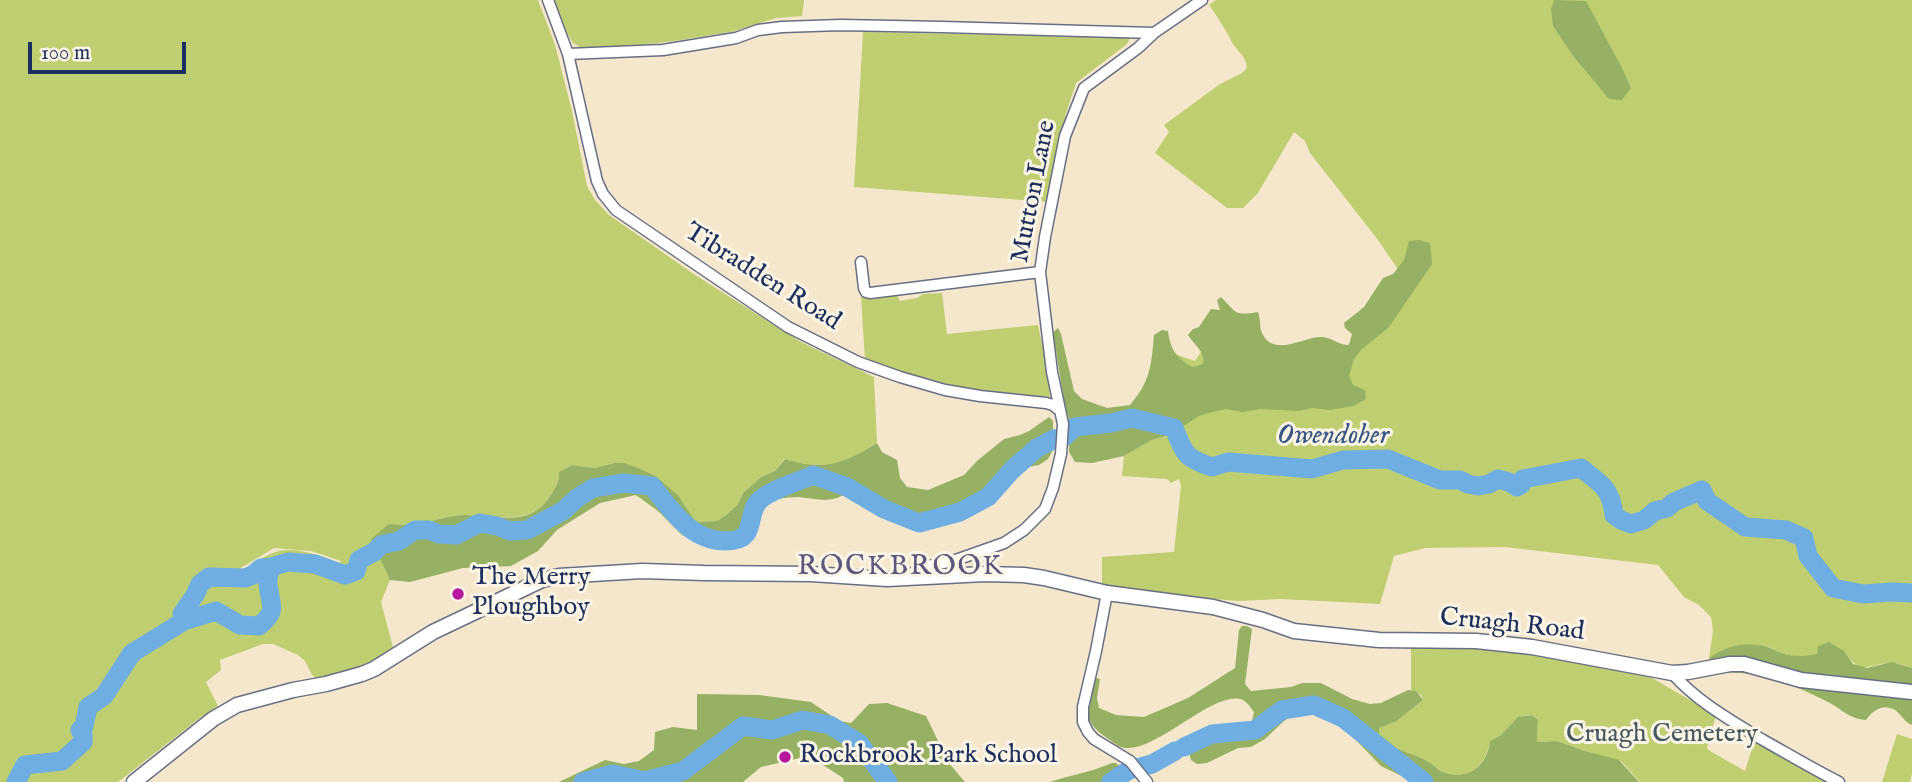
<!DOCTYPE html>
<style>
body{margin:0}
#map{position:relative;width:1912px;height:782px;overflow:hidden;background:#f5e7cc;font-family:"IM FELL English",serif}
canvas{display:block}
.scale{position:absolute;left:28px;top:42px;width:158px;height:32px;box-sizing:border-box;border:4px solid #1b2f5e;border-top:0;padding-left:9px;font-size:21px;line-height:24px;white-space:nowrap;color:#1b2f5e;-webkit-text-stroke:5px #fcf5e5;paint-order:stroke}
</style>
<div id="map">
<canvas width="1912" height="782"></canvas>
<div class="scale">100 m</div>
</div>
<script>
const context = document.querySelector('canvas').getContext('2d');
context.lineJoin = 'round';
function fill(path, color) {
  context.fillStyle = color;
  context.fill(path, 'evenodd');
}
function trace(path, color, width, dash) {
  context.strokeStyle = color;
  context.lineWidth = width;
  context.lineCap = dash ? 'butt' : 'round';
  context.setLineDash(dash || []);
  context.stroke(path);
}
function drawText(font, color, halo, rows, align = 'center') {
  context.font = font + ' "IM FELL English",serif';
  context.lineWidth = 6;
  context.setLineDash([]);
  context.textBaseline = 'middle';
  context.strokeStyle = halo;
  context.fillStyle = color;
  for (const [text, x, y, turn = 0] of rows) {
    context.save();
    context.translate(x, y);
    context.rotate((+turn || 0) * Math.PI / 180);
    context.textAlign = isNaN(turn) ? turn : align;
    if (halo) context.strokeText(text, 0, 0);
    context.fillText(text, 0, 0);
    context.restore();
  }
}
const green = new Path2D(`
 M0 0H538L555 45 572 111 587 186 595 200 609 215 695 275 801 342 874 377 877 443C844 464 822 471 784 459L775 471 761 477 744 492 737 505 726 515 717 521 696 522 678 495 656 476 638 468 614 463 595 468 570 465 559 472C559 484 556 486 550 496 527 532 486 510 453 516 429 521 414 527 389 524L378 553 390 580 381 602 393 647 361 668 316 678 312 675 305 661 298 655 273 644H263L220 660 221 670 206 682 218 706 201 717 118 782H0ZM274 548 311 551 341 561 340 563C323 557 305 549 286 550 269 551 256 563 241 570 231 576 215 576 203 575L239 569Z
 M554 0H804L802 16 776 18 731 32 674 41 599 50H585L573 43 567 33Z
 M1216 0H1912V668C1905 666 1896 662 1889 663 1865 665 1862 676 1844 652 1826 653 1806 659 1788 655 1781 654 1774 648 1767 647 1745 642 1727 645 1709 658L1713 631 1711 617 1699 605 1684 597 1658 565 1505 547 1425 548 1394 556 1380 604 1280 599 1239 601 1190 597 1115 588 1102 584V557L1174 552 1181 486 1179 479 1171 483 1167 479 1122 476 1124 456 1152 440 1169 435 1163 350 1195 361 1227 313 1274 360 1339 358 1358 331 1408 284 1378 240 1310 153 1305 141 1294 132 1258 193 1243 208H1227L1155 153 1169 132 1164 125 1220 84 1242 73 1247 68C1246 56 1239 53 1233 44 1226 31 1218 17 1209 5Z
 M863 32 1130 38 1127 44 1076 83 1066 113 1048 202 854 187Z
 M896 293 900 301 917 298 923 294 942 293 947 334 1038 325 1046 363 1050 397 963 388 907 373 865 360 861 297Z
 M1411 647H1479L1502 649 1625 670 1652 678 1716 715 1707 748 1710 751 1745 771 1755 739 1828 782H1640L1621 761 1610 760 1557 741 1537 742 1538 720 1532 715C1513 715 1514 725 1501 735 1498 737 1494 739 1490 741 1486 767 1467 782 1440 771 1436 768 1432 763 1427 761 1418 755 1406 753 1396 748 1390 745 1385 739 1379 735L1378 728 1397 721 1423 700 1421 695 1411 690Z
 M1897 734 1912 739V774L1910 782H1882Z`);
const forest = new Path2D(`
 M1554 0 1586 1 1622 68 1631 88 1622 100 1609 99 1574 57 1553 26 1551 9Z
 M1419 240 1430 243 1432 264 1389 327 1361 350 1354 359 1349 376 1353 385 1365 390 1366 399 1353 406 1330 410 1313 408 1299 411 1261 409 1242 412 1226 409 1212 412 1199 416 1169 435 1152 440 1124 456 1092 463 1075 462 1069 452 1070 423 1064 401 1053 332 1058 328 1061 334 1074 391 1082 399 1107 408 1130 405C1151 380 1151 366 1154 335L1162 330 1168 331C1170 349 1177 359 1193 367L1203 364C1206 352 1194 345 1188 335L1193 329 1199 327 1211 309 1220 310 1217 300 1221 297C1237 313 1234 316 1258 312 1261 319 1259 326 1262 333 1274 359 1305 335 1323 337 1333 338 1338 345 1349 345L1352 334 1345 328 1344 323 1364 307 1383 278 1393 274 1404 260 1409 241Z
 M1049 417 1053 421V450L1048 459 1039 465 1022 468 1010 477 997 481 966 512 951 521 917 526 901 525 884 517 873 509 868 502 848 493C828 504 819 499 798 497 784 497 772 500 759 504L754 513V529L748 540 734 545 705 544 682 535 658 511 636 495 600 503 557 530 538 551 511 566 463 568 410 582 390 580 371 539 389 524C414 527 429 521 453 516 486 510 527 533 550 496 556 486 559 484 559 472L571 465 595 468 614 463H624L638 468 656 476 678 495 696 522 717 521 726 515 737 505 744 492 761 477 775 471 785 459C822 471 844 464 877 443L882 452 897 460 900 478 907 487 928 490 964 475 977 461 1004 439 1020 435 1029 431Z
 M1242 626H1247L1252 629 1245 684 1251 691 1291 687 1302 683H1321L1352 699 1370 704 1381 703 1408 690 1416 691 1423 700 1397 721 1379 728V735C1385 739 1390 745 1396 748 1406 753 1418 755 1427 761 1432 763 1436 768 1440 771 1467 782 1487 767 1490 741L1501 735 1518 717 1532 715 1538 720 1537 742 1557 741 1585 751 1619 760 1639 782H1414L1381 766 1351 735 1338 724 1318 714H1296L1284 721 1265 739 1251 747 1238 748 1207 763 1197 764 1191 760 1188 750C1200 735 1234 732 1252 721L1254 712C1251 708 1247 702 1243 700 1216 688 1158 751 1126 748 1119 748 1113 742 1107 738 1079 719 1088 707 1092 677L1100 679 1097 698 1099 708 1116 715 1144 717 1188 698 1235 668 1239 630Z
 M1829 642 1844 651 1853 664 1867 668 1892 662 1912 668V725C1904 722 1902 715 1895 710 1883 703 1873 710 1866 720 1846 718 1843 709 1826 701 1787 682 1760 670 1715 673L1709 658C1727 645 1746 641 1767 647 1775 649 1781 654 1789 655 1798 657 1807 656 1817 654L1818 646Z
 M697 694 759 695 811 702 839 721 851 723 869 704 887 703 926 716 948 762 965 782H844L843 778 809 756 761 767 743 782H559L605 760 624 764 639 761 654 750 655 732 673 727 697 730Z
 M1112 763H1116L1131 777 1127 782H1050C1071 775 1092 772 1112 763Z`);
const river = new Path2D(`
 M184 621 182 614 195 595 200 584 209 577 245 578 253 575 261 568 271 567 288 562 315 564 345 575 356 571 359 560 374 552 381 545 399 541 415 530H429L439 534 456 535 480 523 497 526 510 531 527 530 563 511 577 498 593 488 624 483 652 486C672 511 691 541 726 541 734 541 741 540 746 534 753 524 750 508 760 500 772 489 798 482 813 475L847 487 884 509 919 523 960 512 988 497 1012 470 1037 448 1054 439 1063 438 1075 427 1111 423 1132 418 1174 428C1185 455 1185 458 1212 467L1228 462 1312 469 1343 460 1388 459 1440 480H1460L1468 484 1478 486 1489 484 1498 479 1509 482 1517 487 1521 485 1523 479 1581 468C1601 484 1611 488 1614 515L1621 520 1631 524 1644 520 1655 511 1667 508 1674 502 1702 490 1707 501 1745 527 1786 530 1804 538 1808 556 1833 588 1863 594 1892 592 1912 593
 M1184 747 1212 734 1255 730 1282 710 1314 705 1343 718 1424 782
 M16 782 25 765 62 761 83 742V735L80 730 84 726 88 707 104 696 132 653 184 621 216 611 240 625 259 626C279 610 270 605 268 584 267 579 270 572 271 567
 M583 782 613 774 645 781 683 771 743 726 772 730 803 720 830 725 859 743 888 782
 M1111 782 1129 770 1152 764 1175 751`);
const minor = new Path2D(`
 M548 0 568 54 597 181 603 194 616 210 788 327 858 362 900 377 945 390 980 396 1046 403 1053 405 1059 410
 M568 54 663 50 736 38 758 30 782 27 841 25 942 27 1154 33
 M861 262 864 288 866 292 870 293 1040 272
 M911 578 913 573 918 568 953 561 1004 543 1024 530 1045 509 1053 488 1061 454 1063 424 1052 372 1040 272 1045 237 1065 136 1084 88 1138 48 1154 33 1202 0
 M1107 593 1096 651 1083 707V722L1088 732 1094 739 1130 761 1147 782
 M1672 673C1696 701 1732 721 1763 740 1788 754 1813 769 1839 782`);
const major = new Path2D(`
 M134 782 213 719 237 705 293 690 326 684 362 674 374 669 433 632 542 580 559 576 642 571 704 573 811 574 887 579 985 574 1024 575 1044 578 1107 593 1213 607 1263 620 1294 631 1379 640 1476 641 1532 647 1672 673 1688 672 1730 664H1744L1801 680 1912 692`);
const markers = [
 [458,594,7,"#b5179e"],
 [785,757,7,"#b5179e"]
];
const streetNames = [
 ["Mutton Lane",1035,192,-79],
 ["Tibradden Road",762,278,32],
 ["Cruagh Road",1512,626,6]
];
const poiNames = [
 ["The Merry",472,579],
 ["Ploughboy",472,609],
 ["Rockbrook Park School",799,757]
];
const parkNames = [
 ["Cruagh Cemetery",1662,736]
];
const waterNames = [
 ["Owendoher",1333,437]
];
const neighbourhoodNames = [
 ["ROCKBROOK",901,568]
];
fill(green, '#bece71');
fill(forest, '#96b163');
trace(river, '#6eaee2', 19);
trace(minor, '#676f84', 13);
trace(major, '#676f84', 17);
trace(minor, '#fff', 10);
trace(major, '#fff', 14);
for (const [x, y, r, color] of markers) {
  const dot = new Path2D();
  dot.arc(x, y, r, 0, 2 * Math.PI);
  context.fillStyle = color;
  context.fill(dot);
  trace(dot, '#fcf5e5', 2.5);
}
drawText('26px', '#1b2f5e', '#fcf5e5', streetNames);
drawText('26px', '#1b2f5e', '#fcf5e5', poiNames, 'left');
drawText('26px', '#445763', '#fcf5e5', parkNames);
drawText('italic 28px', '#345586', '#fcf5e5', waterNames);
context.letterSpacing = '2px';
drawText('28px', '#5b577e', '#fcf5e5', neighbourhoodNames);
context.letterSpacing = '0px';
</script>
